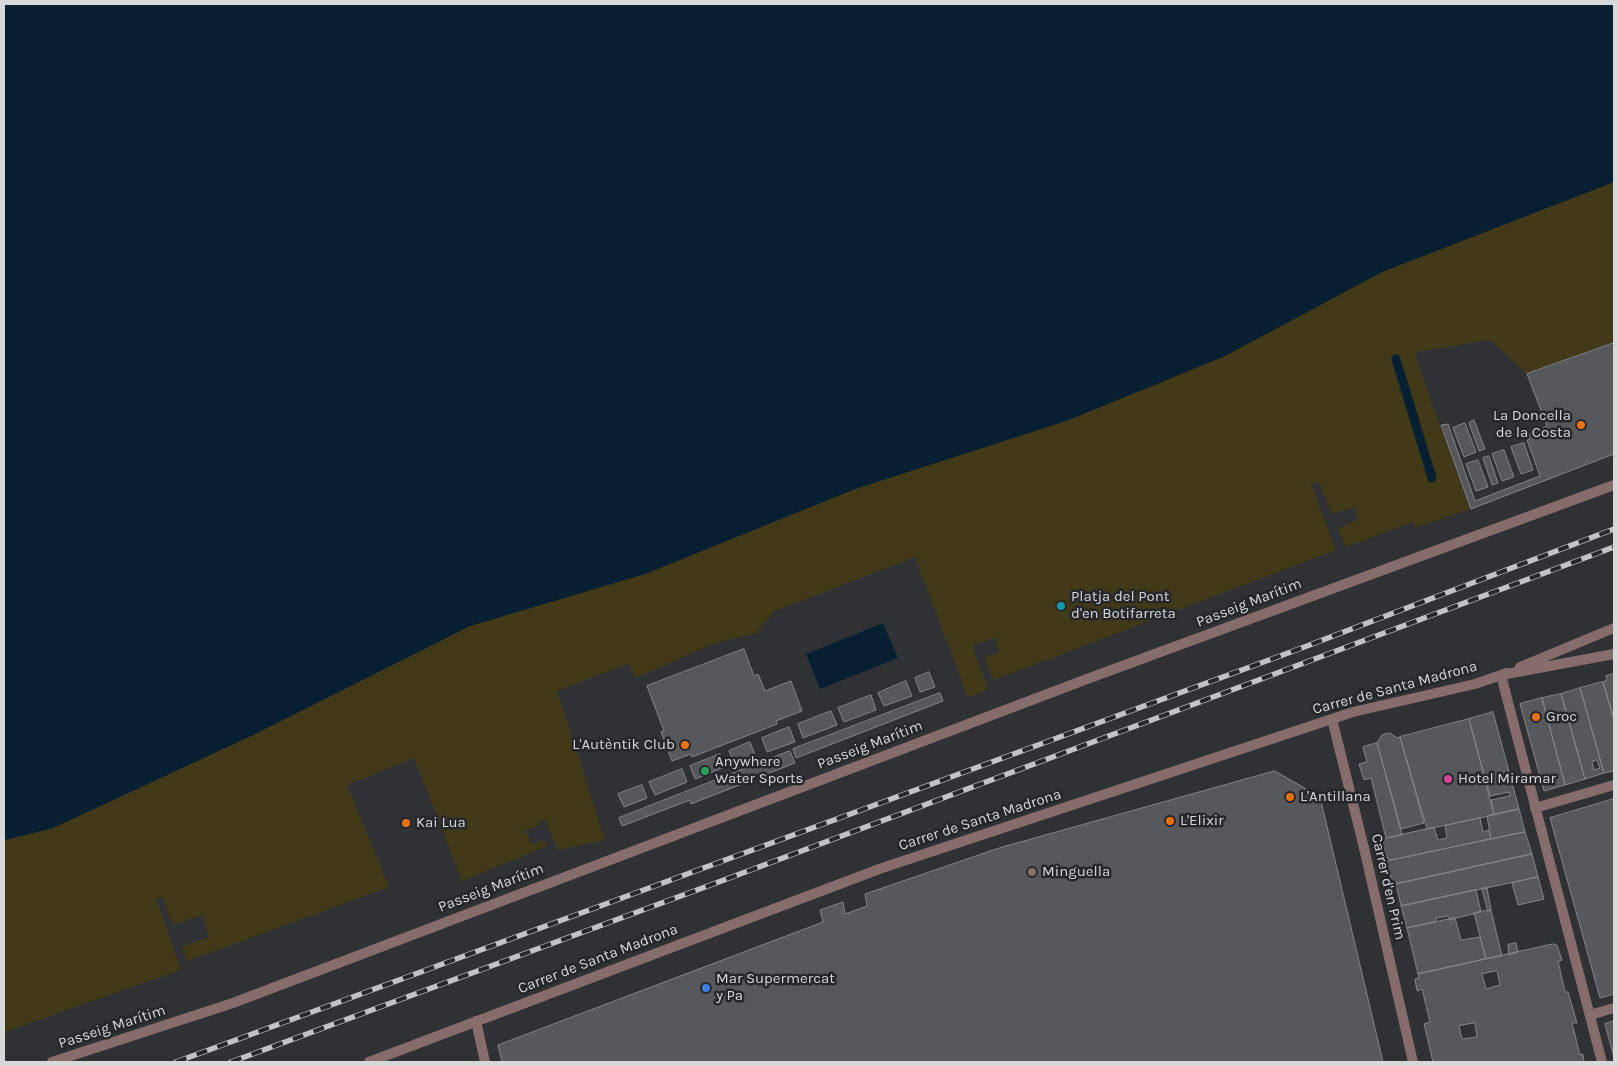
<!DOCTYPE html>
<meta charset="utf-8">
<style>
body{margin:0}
#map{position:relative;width:1618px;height:1066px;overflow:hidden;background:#2f3135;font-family:Karla,sans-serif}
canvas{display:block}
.frame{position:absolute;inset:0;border:5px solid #d7d8da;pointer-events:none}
</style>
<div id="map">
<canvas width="1618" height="1066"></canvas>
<div class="frame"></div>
</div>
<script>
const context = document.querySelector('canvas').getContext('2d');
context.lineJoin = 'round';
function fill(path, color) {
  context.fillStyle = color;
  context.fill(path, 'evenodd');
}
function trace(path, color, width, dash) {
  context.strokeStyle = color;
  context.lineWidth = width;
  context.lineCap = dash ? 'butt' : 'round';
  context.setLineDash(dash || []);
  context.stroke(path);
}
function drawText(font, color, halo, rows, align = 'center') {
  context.font = font + ' Karla,sans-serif';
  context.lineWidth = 5;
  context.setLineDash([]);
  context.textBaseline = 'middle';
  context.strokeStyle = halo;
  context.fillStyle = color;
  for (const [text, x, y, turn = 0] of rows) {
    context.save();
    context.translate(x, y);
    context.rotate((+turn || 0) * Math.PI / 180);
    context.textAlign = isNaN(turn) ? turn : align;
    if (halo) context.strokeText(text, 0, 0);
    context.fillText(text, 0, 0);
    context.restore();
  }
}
const sand = new Path2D(`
 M1614 182V342L1527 374 1490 340 1417 352 1416 358 1470 509 1415 528 1413 522 1346 547 1338 529 1358 519 1353 507 1332 514 1319 482 1311 484 1336 550 994 680 984 658 999 652 995 638 972 645 988 689 968 698 915 557 773 612 758 633 715 643 636 678 628 664 557 691 605 840 558 850 545 819 539 822 540 825 525 830 532 844 544 840 547 846 462 881 414 758 347 785 389 887 188 961 181 947 209 937 202 915 173 925 162 897 156 898 181 970 7 1031 4 1030V841L53 828 253 735 470 626 645 574 855 489 1066 421 1225 356 1382 272Z`);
const water = new Path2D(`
 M4 4H1614V182L1382 272 1225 356 1066 421 855 489 645 574 470 626 253 735 53 828 4 840Z
 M883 623 898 658 820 689 806 654Z`);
const stream = new Path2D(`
 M1396 359 1432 478`);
const building = new Path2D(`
 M1614 343V454L1471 509 1441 425 1448 424 1475 501 1540 476 1527 440 1530 439 1529 434 1547 426 1527 374Z
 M1474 420 1485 449 1479 451 1469 423Z
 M1465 423 1476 452 1464 457 1453 428Z
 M1524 443 1533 470 1521 474 1511 447Z
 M1504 450 1514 477 1502 481 1492 454Z
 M1489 456 1498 483 1492 485 1483 458Z
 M1478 460 1488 487 1476 491 1466 464Z
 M744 649 754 676 758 674 765 691 791 681 802 711 776 721 777 724 692 757 691 754 672 761 661 732 664 731 647 686Z
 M929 672 935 687 920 692 915 678Z
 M1614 674V720L1603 682 1607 680 1606 676Z
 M906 681 912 696 884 706 878 693Z
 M1603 682 1614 720V771L1604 773 1580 688Z
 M1580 688 1604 773 1585 779 1561 694ZM1597 760 1600 768 1594 770 1592 762Z
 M940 693 943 701 796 758 793 749Z
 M1561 694 1585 779 1565 785 1542 698Z
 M871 695 876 710 844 722 838 708Z
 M1542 698 1565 785 1544 791 1520 704Z
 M831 711 837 725 803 738 798 724Z
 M1493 712 1519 809 1494 815 1491 800 1510 796 1509 792 1490 796 1469 719Z
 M1469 719 1494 815 1427 829 1400 737Z
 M789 727 795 742 767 752 762 738Z
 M1390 733 1397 738 1400 737 1424 823 1401 829 1377 743 1382 735Z
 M750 742 755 755 734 763 729 751Z
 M1377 743 1402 835 1386 838 1371 778 1364 780 1359 764 1367 762 1363 747Z
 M790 751 795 763 691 804 690 800 622 826 619 818Z
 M720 754 725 767 695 779 690 766Z
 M682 769 687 782 655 795 649 782Z
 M1275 771 1320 797 1383 1062H502L498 1045 823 922 820 910 843 902 845 914 867 906 865 894 999 848Z
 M642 785 647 798 624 807 618 794Z
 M1614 799V994L1600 998 1550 818Z
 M1519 809 1525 832 1491 839 1487 816Z
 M1480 818 1483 832 1489 830 1491 839 1391 860 1387 858 1382 840 1386 838 1434 827 1438 840 1447 838 1445 826Z
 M1525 832 1532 854 1396 884V882L1392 883 1387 861 1391 860Z
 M1532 854 1538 877 1401 906 1396 884Z
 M1538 877 1544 899 1518 905 1512 883Z
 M1482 888H1487L1491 910 1488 911Z
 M1476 890 1481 912 1449 920 1448 916 1436 918V922L1407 928 1401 906Z
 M1491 910 1502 956 1486 959 1474 913Z
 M1455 918 1461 940 1480 937 1486 959 1418 974 1407 928Z
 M1516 943 1518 952 1509 955 1508 945Z
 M1553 944 1557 945 1562 960 1558 961 1565 992H1568L1577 1023H1572L1580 1055 1583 1054 1584 1062H1433L1424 1024 1430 1022 1422 989 1417 991 1415 979 1419 978 1418 974ZM1497 971 1500 985 1486 989 1482 974ZM1475 1023 1477 1037 1462 1039 1459 1026Z
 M1614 1021V1058L1605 1024Z`);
const pedestrian = new Path2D(`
 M1520 667 1614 628
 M1507 673 1501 675 1509 706
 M1364 848 1332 719 1353 712 1475 684 1501 675 1614 654`);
const minor = new Path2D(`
 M1509 706 1602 1062
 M1535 808 1614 785
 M1364 848 1413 1062
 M1590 1015 1614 1008
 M476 1021 485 1062
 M52 1062 233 1003 1087 679 1614 485
 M369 1062 882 868 1332 719`);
const rail = new Path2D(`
 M176 1062 1299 649 1614 529
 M231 1062 724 880 1614 547`);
const markers = [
 [1581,425,5,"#e8710a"],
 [1061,606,5,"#0f9aa8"],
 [1536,717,5,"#e8710a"],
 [685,745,5,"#e8710a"],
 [705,771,5,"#2e9e5b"],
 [1448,779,5,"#d1479c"],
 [1290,797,5,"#e8710a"],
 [1170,821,5,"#e8710a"],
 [406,823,5,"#e8710a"],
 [1032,872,5,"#8d6e63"],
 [706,988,5,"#3f7fe0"]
];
const poiNames = [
 ["La Doncella",1571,416,"right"],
 ["de la Costa",1571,433,"right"],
 ["Platja del Pont",1071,597],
 ["d'en Botifarreta",1071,614],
 ["Groc",1546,717],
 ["L'Autèntik Club",675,745,"right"],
 ["Anywhere",715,762],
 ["Water Sports",715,779],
 ["Hotel Miramar",1458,779],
 ["L'Antillana",1300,797],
 ["L'Elixir",1180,821],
 ["Kai Lua",416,823],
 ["Minguella",1042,872],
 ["Mar Supermercat",716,979],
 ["y Pa",716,996]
];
const streetNames = [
 ["Passeig Marítim",1249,603,-21],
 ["Carrer de Santa Madrona",1395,688,-15],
 ["Passeig Marítim",870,745,-21],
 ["Carrer de Santa Madrona",980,820,-18],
 ["Carrer d'en Prim",1388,887,77],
 ["Passeig Marítim",491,888,-21],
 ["Carrer de Santa Madrona",598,959,-21],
 ["Passeig Marítim",112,1027,-18]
];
fill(sand, '#413918');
fill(water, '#062031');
trace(stream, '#062031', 9);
fill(building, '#56585c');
trace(building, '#838589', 1);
trace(pedestrian, '#876c6c', 10);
trace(minor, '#876c6c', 10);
trace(rail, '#c2c3c6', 5.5);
trace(rail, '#26272b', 4, [11]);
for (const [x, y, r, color] of markers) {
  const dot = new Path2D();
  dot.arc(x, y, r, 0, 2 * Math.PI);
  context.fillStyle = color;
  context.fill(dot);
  trace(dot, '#26272b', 2);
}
drawText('15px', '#d7d8da', '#26272b', poiNames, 'left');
drawText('15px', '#d7d8da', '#26272b', streetNames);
</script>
